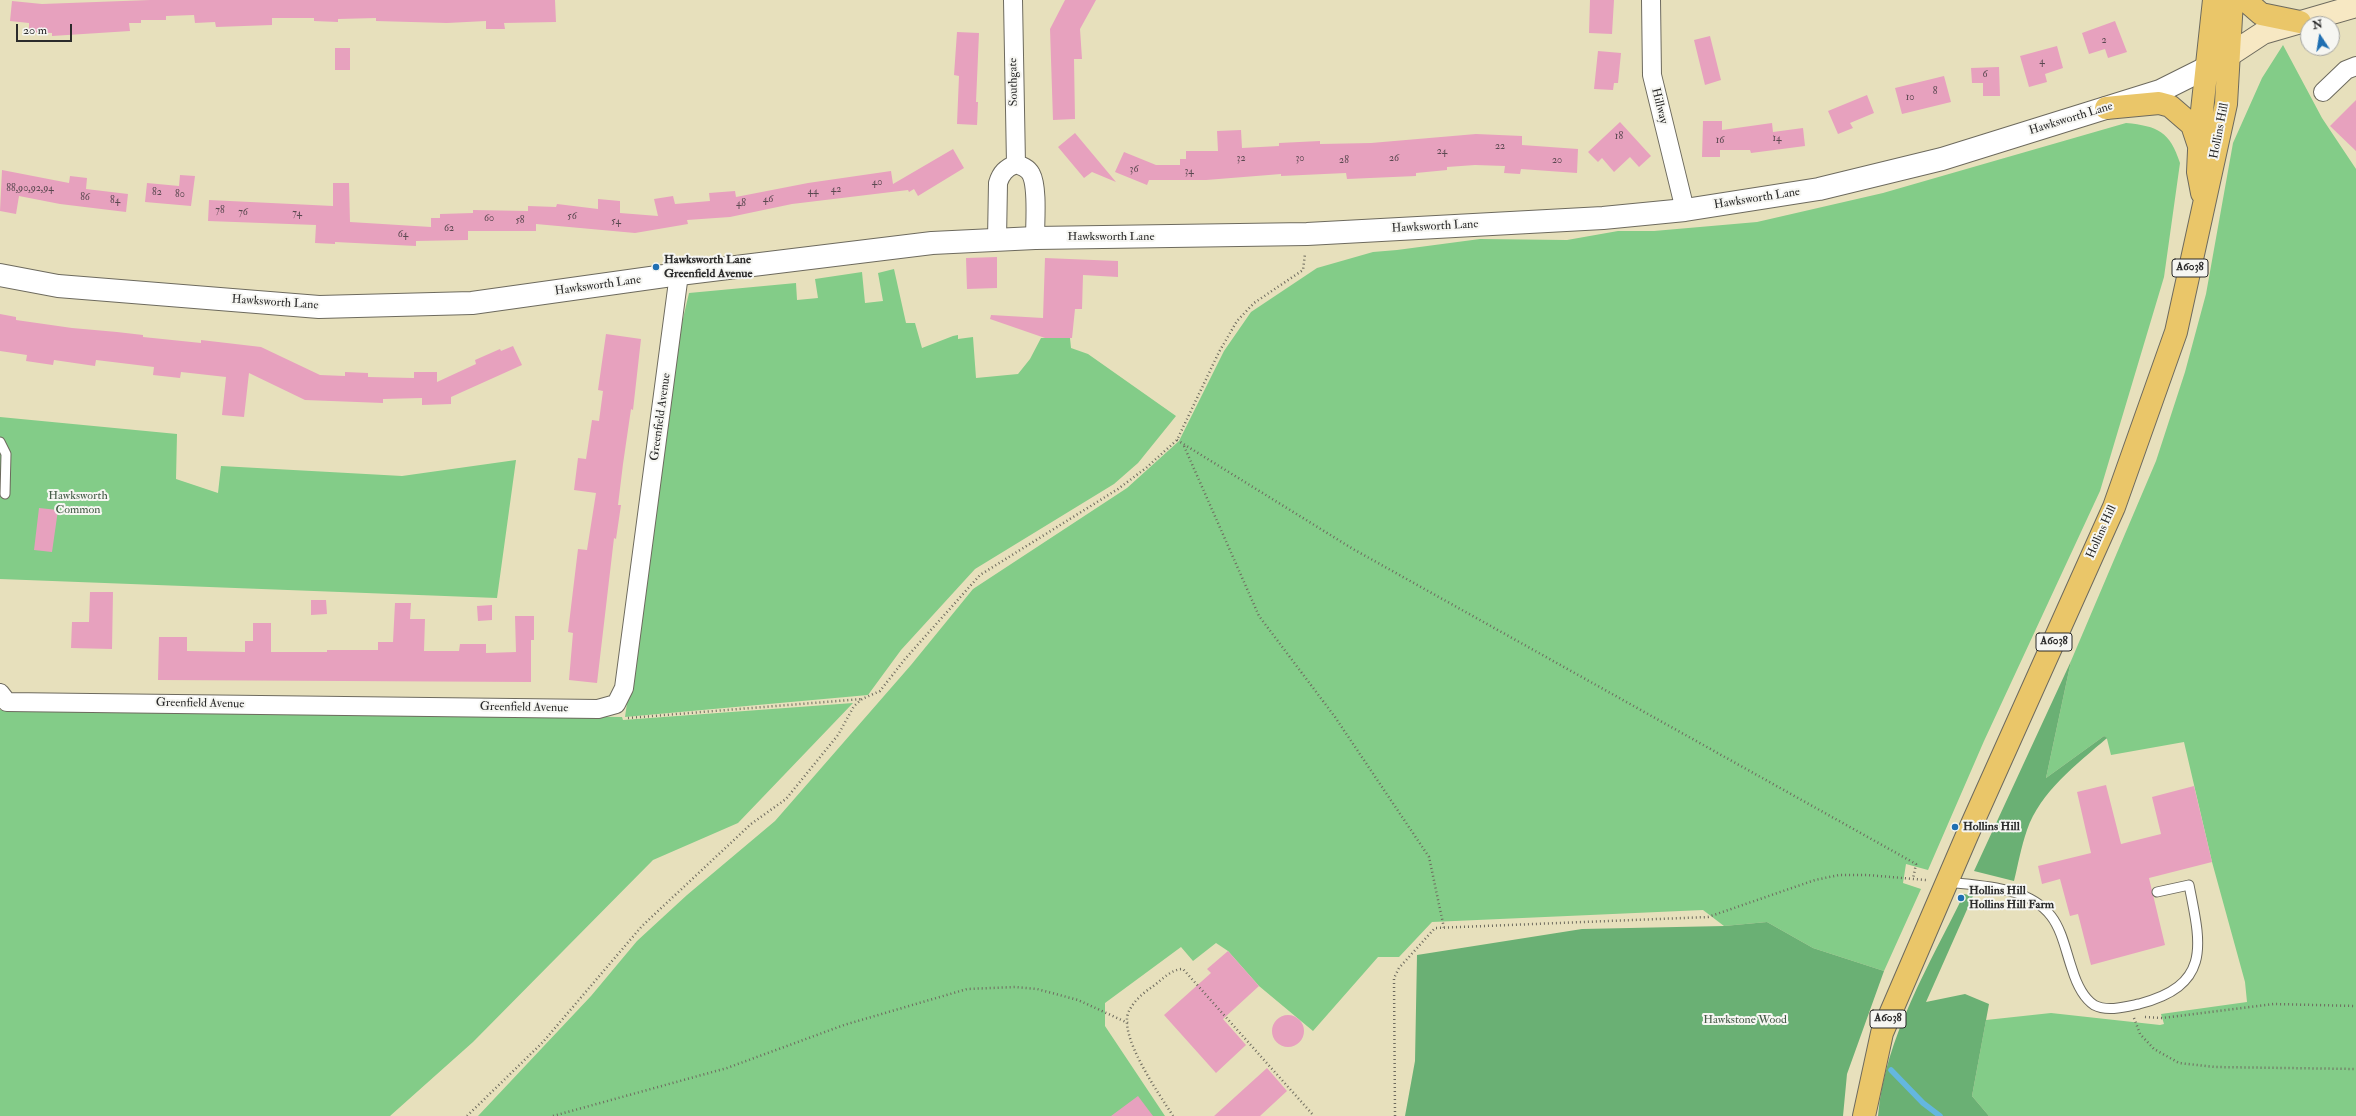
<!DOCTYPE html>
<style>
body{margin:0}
#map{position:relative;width:2356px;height:1116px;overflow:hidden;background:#e7e0bc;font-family:"IM FELL Double Pica",serif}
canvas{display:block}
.north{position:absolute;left:2300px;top:16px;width:40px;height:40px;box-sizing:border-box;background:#f6f6f2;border:1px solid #a5a5a2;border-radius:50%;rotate:348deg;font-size:11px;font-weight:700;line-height:16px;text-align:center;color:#2b2b2b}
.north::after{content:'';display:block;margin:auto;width:14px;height:18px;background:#1f6fb2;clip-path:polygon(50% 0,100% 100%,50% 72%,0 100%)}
.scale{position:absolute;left:16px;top:24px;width:56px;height:18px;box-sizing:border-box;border:2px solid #2b2b2b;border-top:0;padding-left:5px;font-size:12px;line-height:14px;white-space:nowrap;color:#2b2b2b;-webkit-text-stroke:3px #f6f6f2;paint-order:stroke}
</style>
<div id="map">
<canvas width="2356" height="1116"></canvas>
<div class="north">N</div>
<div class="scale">20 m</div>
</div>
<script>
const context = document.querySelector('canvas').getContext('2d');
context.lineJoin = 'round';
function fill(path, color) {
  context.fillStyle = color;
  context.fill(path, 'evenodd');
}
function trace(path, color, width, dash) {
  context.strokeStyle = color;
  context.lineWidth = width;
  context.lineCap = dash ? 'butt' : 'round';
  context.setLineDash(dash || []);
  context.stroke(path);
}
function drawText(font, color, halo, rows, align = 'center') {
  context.font = font + ' "IM FELL Double Pica",serif';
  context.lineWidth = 4;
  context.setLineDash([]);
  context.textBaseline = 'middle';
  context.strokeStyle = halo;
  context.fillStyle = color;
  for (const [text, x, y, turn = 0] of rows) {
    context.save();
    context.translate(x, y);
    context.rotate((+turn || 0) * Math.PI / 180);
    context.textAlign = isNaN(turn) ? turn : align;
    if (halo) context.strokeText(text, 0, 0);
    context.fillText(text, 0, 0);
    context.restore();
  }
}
const green = new Path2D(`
 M2283 45 2322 118 2356 169V1116H1989L1972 1096 1986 1020 2051 1013 2160 1025 2164 1024 2161 1014 2247 1002 2245 982 2212 862 2184 742 2111 755 2107 739 2104 736 2046 778 2071 661 2156 461 2185 372 2206 294 2233 143 2262 78Z
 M2126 123C2158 126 2170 132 2180 163L2164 277 2100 491 1984 741 1928 870 1906 864 1903 883 1921 889 1884 971 1813 948 1767 922 1724 926 1703 910 1432 922 1399 957H1378L1313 1031 1259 986 1228 951 1216 943 1193 961 1181 947 1105 1003V1026L1165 1116H478L591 996 637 941 687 895 775 821 911 665 973 589 1127 488 1179 441 1224 351 1251 312 1317 268 1373 252 1397 250 1480 239 1567 240 1618 231H1654L1757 222 1883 193Z
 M894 269 906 323H915L922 348 953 336 958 335V339L973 337 976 378 1018 374 1030 359 1041 338H1070L1071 348 1088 354 1176 416 1138 463 1114 484 975 569 901 650 868 695 625 717 681 327 689 293 796 283 797 300 818 298 815 279 862 272 865 303 883 301 878 273Z
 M0 417 177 434 176 479 218 493 221 466 402 476 516 460 497 598 0 579Z
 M853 703 738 823 653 860 473 1042 390 1116H0V710L622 717 623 720Z`);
const forest = new Path2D(`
 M2071 661 2046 778 2104 736 2107 738C2077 764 2040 792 2027 830 2021 847 2018 865 2014 881L1974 871Z
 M1964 894 1973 896 1926 1002 1965 994 1989 1004 1972 1096 1989 1116H1878C1885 1037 1930 964 1964 894Z
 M1767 922 1813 948 1884 971 1847 1074 1843 1116H1405L1415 1061 1417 955 1582 929 1724 926Z`);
const stream = new Path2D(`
 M1891 1070 1923 1103 1940 1116`);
const building = new Path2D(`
 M150 0H555L556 22 504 23 505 29H486V21L447 23 376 21V18L338 19V22L314 21V18H272V25L216 27 215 22 195 23 194 15 166 16V20H141V23H129L130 31 52 36V33L29 32V23L10 21 12 1 42 4Z
 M1065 0H1096L1080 29 1082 59H1074L1075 119 1053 120 1050 29Z
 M1590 0H1614L1612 34 1589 33Z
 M2115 21 2127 52 2108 58 2105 49 2089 54 2082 33Z
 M957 32 979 33 976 102H978L977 125 957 124 959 76 954 75Z
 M1710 36 1721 80 1705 85 1694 40Z
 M2057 46 2063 68 2045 74 2047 82 2029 87 2020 56Z
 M335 48H350V70H335Z
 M1598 51 1621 53 1618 83H1614L1613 90 1594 89Z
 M1999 67 2000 96H1983V83H1972L1971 68Z
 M1944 76 1951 102 1902 114 1895 88Z
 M1867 95 1874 113 1850 123 1853 128 1838 134 1828 111Z
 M2356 100V151L2330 126Z
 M1703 121H1722V130L1772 123 1773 132 1803 128 1805 146 1751 153 1750 150H1720V157H1702Z
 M1620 122 1651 156 1639 167 1630 157 1614 172 1602 158 1598 162 1588 152Z
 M1241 130 1242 148 1279 146V143L1320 141V144L1371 143 1476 134 1522 136V145L1578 149 1577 173 1521 169 1520 174 1504 173 1505 166 1475 165 1447 167V170L1416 173V176L1347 179 1346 173 1281 176V174L1206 180H1149L1147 185 1115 172 1124 152 1156 165H1180V159H1186V151H1218L1217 131Z
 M1075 133 1116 182 1092 172 1084 178 1058 147Z
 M953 149 964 168 918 196 914 189 909 192 908 190 792 204 730 217 687 220 688 224 635 233 536 224V231H468V240L416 241V246L335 242V244L315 243 316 225 208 221 209 200 333 206V183H349L350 222 431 227V218H440V214L473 213V210L528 211V206L556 207 557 204 598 209V199L620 201V213L658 216 654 199 673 196 675 204 710 201 709 193 735 191 736 197 808 183 891 171 893 184Z
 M2 170 69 183 70 176 87 178 86 189 128 194 126 212 60 204 19 196 16 214 0 211Z
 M180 175 195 176 191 206 145 202 147 183 179 186Z
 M997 257V288L967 289 966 258Z
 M1045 258 1118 261V277L1083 275 1082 309H1075L1072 338H1045L990 319 991 315 1043 318Z
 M0 314 16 317V320L72 328 117 332 143 335V337L201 343V340L261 347 320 375 345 376V372L368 373V377L414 378V372H437V382L476 364 475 360 500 349 501 351 513 346 522 365 451 397V404L422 405V398L383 399V403L305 400 249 373 244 417 222 415 226 377 181 372 180 378 153 375 154 367 96 360 95 366 54 360 53 365 26 361 27 355 0 351Z
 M606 334 641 339 633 410 631 409 623 464 618 505H621L616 539 614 538 597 683 569 680 573 633 568 632 578 549 587 550 596 493 574 490 578 458 586 459 592 420 599 421 603 391 598 390Z
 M39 508 58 510 52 552 34 550Z
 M90 592H113L112 649 71 648 72 622H89Z
 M311 600H326L327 614 311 615Z
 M395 603H411L410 619H425L424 651H459L460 644H486V653L516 652 515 616H534V640H531V682L158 680 159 637H187V651L245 652V641H253V623H271V652H327V650H378V642H393Z
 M492 605V620L478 621 477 606Z
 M2106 785 2121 844 2161 834 2152 797 2194 786 2212 862 2149 878 2165 945 2091 965 2078 914 2070 916 2060 879 2042 884 2038 866 2091 853 2077 792Z
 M1228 951 1259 986 1223 1019 1246 1045 1216 1073 1164 1015 1211 973 1207 969Z
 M1272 1031a16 16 0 1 1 32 0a16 16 0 1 1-32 0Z
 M1267 1068 1287 1091 1260 1116H1214Z
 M1138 1096 1153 1116H1111Z`);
const path = new Path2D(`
 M1177 440 1353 549 1916 864 1913 879
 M1184 446 1259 616 1335 717 1429 857 1444 928
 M628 718 862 699
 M2145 1017 2162 1018 2274 1004 2356 1006
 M2134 1018 2140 1034 2154 1049 2179 1063 2215 1067 2356 1069
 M467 1116 543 1042 642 926 751 824 786 799 838 735 854 706 862 699 880 691 905 659 980 575 1118 489 1146 468 1177 440 1219 352 1237 321 1254 303 1303 270 1305 254
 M553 1116 727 1068 844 1025 967 989 1015 987 1037 989 1078 1000 1128 1023
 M1173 1116C1160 1095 1117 1035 1129 1011 1134 1001 1143 993 1152 987 1162 980 1171 969 1183 969L1314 1116
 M1395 1116 1394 978 1399 968 1435 928 1708 917 1815 880 1839 875H1867L1926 880`);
const service = new Path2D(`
 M0 442 6 454 5 494
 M1946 882C1980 886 2028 886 2051 916 2062 930 2066 952 2072 969 2076 982 2082 997 2094 1005 2107 1012 2125 1007 2139 1004 2212 985 2201 945 2189 885L2157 892`);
const minor = new Path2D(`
 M1013 0 1016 164
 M1651 0 1652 75 1685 210
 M2323 92 2346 70 2356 66
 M997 239 998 183C1001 173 1006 168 1016 164 1022 166 1028 168 1031 174 1038 187 1035 222 1035 238
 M0 693 7 702 598 709 616 704 624 688 679 274`);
const tertiary = new Path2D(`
 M0 275 58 286 319 307 472 303 679 274 932 243 1035 238 1307 234 1603 218 1685 210 1819 189 1942 159 2160 91 2206 68`);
const secondary = new Path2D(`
 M2228 56 2263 33 2356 6`);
const primary = new Path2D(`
 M2245 0 2261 14 2300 22
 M2106 108 2159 103 2170 106 2192 125 2199 146
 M2202 193 2198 172 2200 129 2214 0
 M1864 1116 1882 1033 1968 833 2114 507 2176 332 2226 104 2232 0`);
const markers = [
 [656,267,4,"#1f6fb2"],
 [1955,827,4,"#1f6fb2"],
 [1961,898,4,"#1f6fb2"]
];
const numberNames = [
 ["2",2104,41],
 ["4",2042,62],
 ["6",1985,75],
 ["8",1935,92],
 ["10",1910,98],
 ["18",1619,137],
 ["14",1777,139],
 ["16",1720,141],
 ["22",1500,147],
 ["24",1442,152],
 ["32",1241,159],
 ["30",1300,159],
 ["26",1394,159],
 ["28",1344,161],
 ["20",1557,161],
 ["36",1134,170],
 ["34",1189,172],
 ["40",877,183],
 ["88,90,92,94",30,189],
 ["42",836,190],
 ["44",813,192],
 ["82",157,193],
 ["80",180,195],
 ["86",85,198],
 ["46",768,200],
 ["84",115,201],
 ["48",741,204],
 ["78",220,211],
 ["76",243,213],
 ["74",297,214],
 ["56",572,217],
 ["60",489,219],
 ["58",520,221],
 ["54",616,222],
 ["62",449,229],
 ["64",403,235]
];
const shields = [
 [2190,268,36],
 [2054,642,36],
 [1888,1019,36]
];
const shieldNames = [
 ["A6038",2190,268],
 ["A6038",2054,642],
 ["A6038",1888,1019]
];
const streetNames = [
 ["Southgate",1014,82,-91],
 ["Hillway",1659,106,76],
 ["Hawksworth Lane",2071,119,-17],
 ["Hollins Hill",2220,131,-79],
 ["Hawksworth Lane",1757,199,-9],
 ["Hawksworth Lane",1435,227,-3],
 ["Hawksworth Lane",1111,237],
 ["Hawksworth Lane",598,286,-8],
 ["Hawksworth Lane",275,303,4],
 ["Greenfield Avenue",661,417,-82],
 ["Hollins Hill",2102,532,-66],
 ["Greenfield Avenue",200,704,1],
 ["Greenfield Avenue",524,708,1]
];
const poiNames = [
 ["Hawksworth Lane",664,260],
 ["Greenfield Avenue",664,274],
 ["Hollins Hill",1963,827],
 ["Hollins Hill",1969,891],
 ["Hollins Hill Farm",1969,905]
];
const parkNames = [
 ["Hawksworth",78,496],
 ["Common",78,510],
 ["Hawkstone Wood",1745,1020]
];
fill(green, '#83cc88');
fill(forest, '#6ab074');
trace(stream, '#64b7df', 5.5);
fill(building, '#e7a1be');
trace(service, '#6d6a5e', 11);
trace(minor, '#6d6a5e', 20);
trace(tertiary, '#6d6a5e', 24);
trace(secondary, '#6d6a5e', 24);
trace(primary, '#6d6a5e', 24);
trace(path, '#6d6a5e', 2.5, [1, 3]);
trace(service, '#fff', 9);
trace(minor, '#fff', 18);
trace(tertiary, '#fff', 22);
trace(secondary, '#f7e8c3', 22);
trace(primary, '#eac669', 22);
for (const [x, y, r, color] of markers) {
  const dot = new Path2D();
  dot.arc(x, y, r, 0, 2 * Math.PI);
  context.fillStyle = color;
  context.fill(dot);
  trace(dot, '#f6f6f2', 1.5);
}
drawText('10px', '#5a4850', null, numberNames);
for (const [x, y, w] of shields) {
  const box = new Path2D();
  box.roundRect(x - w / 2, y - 9, w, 18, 3);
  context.fillStyle = '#f6f6f2';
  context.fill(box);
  trace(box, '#2b2b2b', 1);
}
drawText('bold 11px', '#2b2b2b', null, shieldNames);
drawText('12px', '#2b2b2b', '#f6f6f2', streetNames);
drawText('bold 12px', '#2b2b2b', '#f6f6f2', poiNames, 'left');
drawText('12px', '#455b47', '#f6f6f2', parkNames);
</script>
